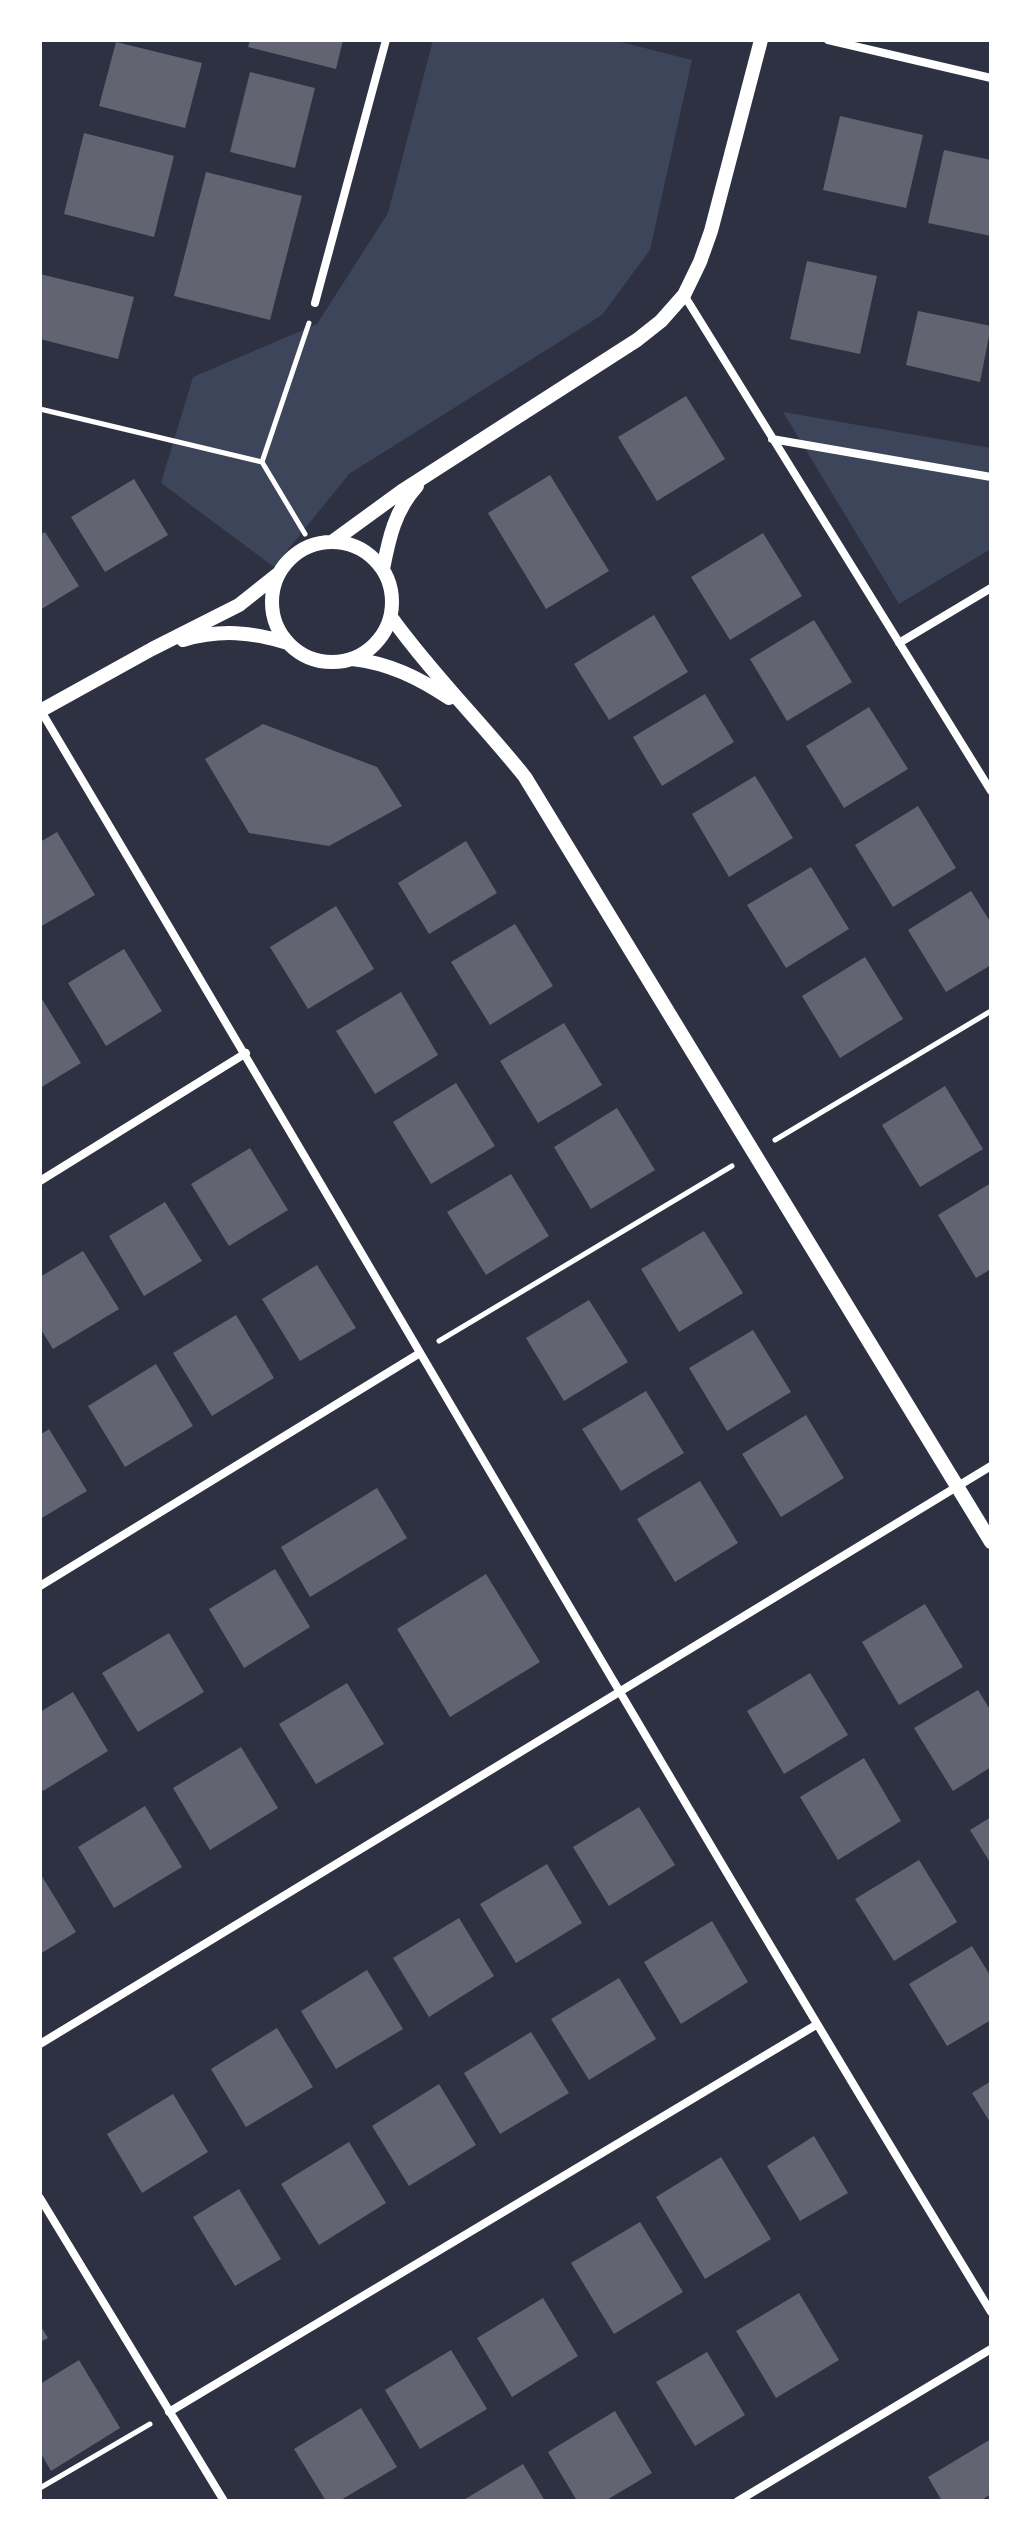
<!DOCTYPE html>
<style>
body{margin:0}
#map{position:relative;width:1031px;height:2541px;overflow:hidden;background:#2d3142;font-family:Karla,sans-serif}
canvas{display:block}
.frame{position:absolute;inset:0;border:42px solid #fff;pointer-events:none}
</style>
<div id="map">
<canvas width="1031" height="2541"></canvas>
<div class="frame"></div>
</div>
<script>
const context = document.querySelector('canvas').getContext('2d');
context.lineJoin = 'round';
function fill(path, color) {
  context.fillStyle = color;
  context.fill(path, 'evenodd');
}
function trace(path, color, width, dash) {
  context.strokeStyle = color;
  context.lineWidth = width;
  context.lineCap = dash ? 'butt' : 'round';
  context.setLineDash(dash || []);
  context.stroke(path);
}
const green = new Path2D(`
 M433 40H613L692 60 650 250 602 315 349 474 274 567 161 483 193 377 317 324 388 213Z
 M783 412 991 448V549L899 604Z`);
const building = new Path2D(`
 M250 40H343L336 69 248 47Z
 M116 42 202 63 185 128 99 106Z
 M250 72 315 88 295 168 230 152Z
 M840 116 923 135 906 208 823 190Z
 M84 133 174 156 154 237 64 214Z
 M944 150 991 160V236L928 223Z
 M206 172 302 196 270 320 174 296Z
 M807 261 877 276 860 354 790 339Z
 M40 274 134 297 118 359 40 339Z
 M918 311 991 326 980 382 906 365Z
 M686 396 725 459 657 501 618 437Z
 M550 475 609 571 546 609 488 513Z
 M134 479 168 535 105 572 71 517Z
 M45 532 79 586 40 610V535Z
 M763 533 802 596 730 640 691 577Z
 M654 615 688 672 609 720 574 664Z
 M814 620 852 682 787 721 750 659Z
 M705 694 734 742 662 786 633 737Z
 M869 707 908 769 844 808 806 746Z
 M263 724 377 767 402 806 329 846 249 833 205 759Z
 M755 776 793 838 729 877 692 814Z
 M918 806 956 868 893 907 855 845Z
 M57 832 95 895 40 927V842Z
 M466 841 497 893 429 934 398 883Z
 M811 867 849 929 786 968 747 905Z
 M971 891 991 923V965L946 992 908 930Z
 M336 906 374 969 308 1009 270 947Z
 M515 924 553 986 490 1025 451 962Z
 M124 949 162 1011 106 1046 68 983Z
 M865 957 903 1019 840 1058 802 996Z
 M401 992 438 1055 375 1094 336 1031Z
 M42 999 81 1063 40 1088V1001Z
 M564 1023 602 1085 538 1123 500 1061Z
 M456 1083 495 1146 431 1184 393 1122Z
 M945 1086 983 1149 920 1187 882 1125Z
 M617 1108 655 1170 591 1209 554 1147Z
 M250 1148 288 1210 229 1246 191 1184Z
 M511 1174 549 1236 486 1275 447 1212Z
 M991 1183V1269L976 1278 938 1215Z
 M165 1202 202 1261 144 1296 109 1236Z
 M704 1231 743 1293 679 1332 641 1269Z
 M83 1251 119 1309 53 1349 40 1328V1277Z
 M317 1265 356 1328 300 1361 262 1299Z
 M589 1300 628 1362 564 1401 526 1338Z
 M236 1315 274 1378 212 1416 173 1353Z
 M753 1330 791 1392 727 1431 689 1368Z
 M156 1364 193 1426 125 1467 88 1406Z
 M646 1391 684 1453 621 1491 582 1429Z
 M806 1415 844 1478 781 1517 742 1454Z
 M49 1429 87 1491 40 1519V1435Z
 M700 1481 738 1543 675 1582 637 1519Z
 M377 1488 407 1538 310 1597 281 1547Z
 M275 1569 310 1627 244 1668 209 1609Z
 M486 1574 540 1662 450 1717 397 1629Z
 M925 1604 963 1667 899 1705 862 1642Z
 M169 1633 204 1692 138 1732 102 1673Z
 M810 1673 848 1735 784 1774 747 1711Z
 M347 1683 384 1744 316 1784 279 1724Z
 M978 1690 991 1711V1767L953 1791 914 1728Z
 M73 1692 108 1751 43 1791 40 1787V1712Z
 M241 1747 278 1808 210 1850 173 1788Z
 M864 1758 901 1821 838 1860 800 1797Z
 M145 1806 182 1867 114 1908 78 1847Z
 M639 1807 675 1865 609 1906 573 1847Z
 M991 1817V1864L970 1830Z
 M919 1860 957 1922 894 1961 855 1899Z
 M547 1864 582 1923 516 1963 480 1904Z
 M40 1873 76 1932 40 1954Z
 M459 1918 494 1976 429 2017 393 1958Z
 M712 1921 748 1982 681 2024 644 1962Z
 M972 1946 991 1977V2020L947 2046 909 1984Z
 M367 1970 403 2029 336 2069 301 2011Z
 M619 1978 656 2039 589 2080 551 2019Z
 M277 2028 313 2087 246 2127 211 2069Z
 M531 2032 569 2093 500 2134 464 2073Z
 M991 2081V2124L972 2093Z
 M439 2084 476 2145 409 2186 372 2126Z
 M173 2094 208 2152 142 2193 107 2134Z
 M814 2136 848 2193 800 2221 767 2166Z
 M349 2142 386 2203 319 2245 281 2184Z
 M721 2157 771 2239 705 2279 656 2197Z
 M239 2189 281 2259 235 2286 193 2217Z
 M640 2222 683 2292 614 2334 571 2263Z
 M799 2293 839 2360 776 2398 736 2331Z
 M543 2298 578 2356 512 2397 477 2338Z
 M40 2325 48 2338 40 2342Z
 M451 2350 487 2409 420 2449 385 2390Z
 M707 2352 745 2415 695 2446 656 2382Z
 M79 2360 120 2428 51 2471 40 2452V2384Z
 M361 2408 397 2467 339 2501H326L294 2449Z
 M615 2411 652 2473 605 2501H577L548 2452Z
 M991 2439V2494L980 2501H942L928 2477Z
 M523 2464 545 2501H462Z`);
const path = new Path2D(`
 M40 409 262 462 305 534
 M262 462 309 323
 M775 1140 991 1011
 M439 1341 732 1166
 M40 2488 150 2424`);
const minor = new Path2D(`
 M828 40 991 78
 M684 295 991 791
 M315 303 386 40
 M772 439 991 477
 M899 643 991 588
 M41 711C359 1244 668 1782 991 2312
 M40 1181 246 1053
 M40 1586 420 1353
 M40 2044 991 1466
 M40 2198 224 2501
 M169 2412 816 2025
 M738 2501 991 2349`);
const tertiary = new Path2D(`
 M332 542 402 491 637 340 661 321 684 295 700 262 711 231 761 40
 M272 602a60 60 0 1 1 120 0a60 60 0 1 1-120 0Z
 M383 569C389 538 395 510 417 486
 M391 617C432 674 481 722 525 777L991 1542
 M183 640C220 629 252 632 288 643
 M352 659C389 663 419 678 449 698
 M40 711 152 649 239 605 278 574`);
fill(green, '#3c4559');
fill(building, '#626471');
trace(path, '#fff', 5);
trace(minor, '#fff', 8);
trace(tertiary, '#fff', 14);
</script>
